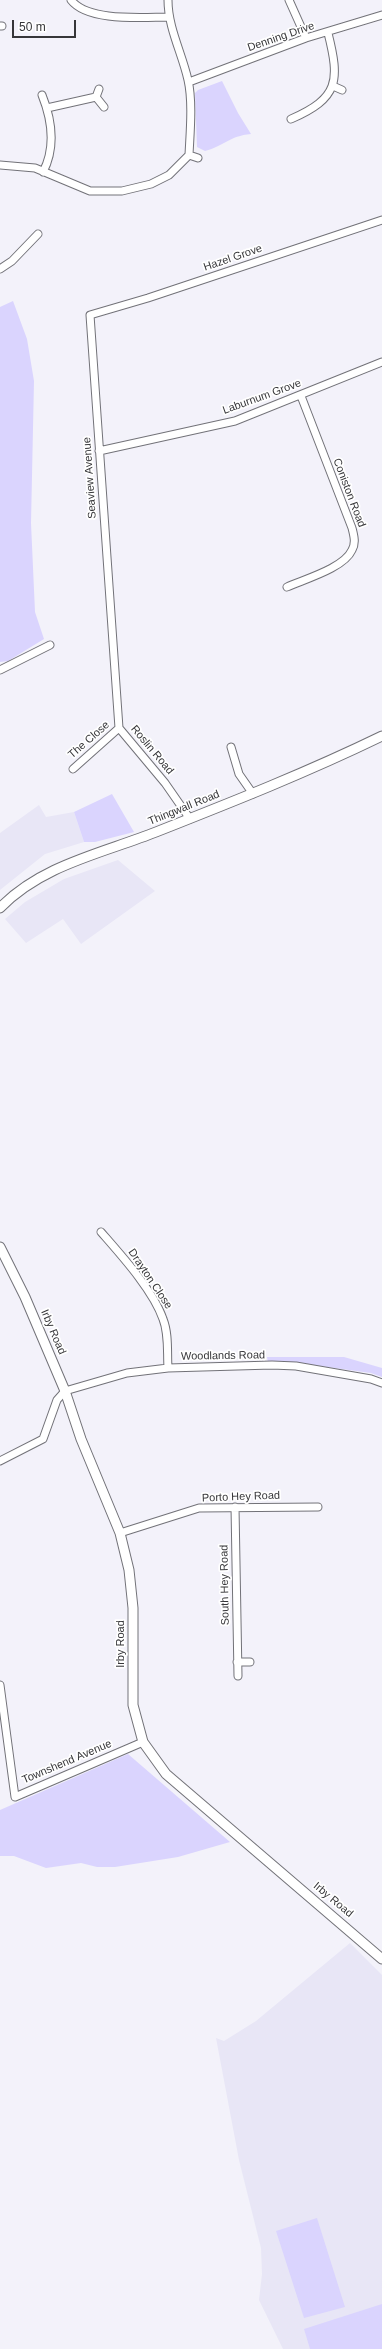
<!DOCTYPE html>
<style>
body{margin:0}
#map{position:relative;width:382px;height:2349px;overflow:hidden;background:#f3f2fa;font-family:Helvetica,sans-serif}
canvas{display:block}
.scale{position:absolute;left:12px;top:20px;width:64px;height:18px;box-sizing:border-box;border:2px solid #363639;border-top:0;padding-left:5px;font-size:12px;line-height:14px;white-space:nowrap;color:#363639;-webkit-text-stroke:3px #fff;paint-order:stroke}
</style>
<div id="map">
<canvas width="382" height="2349"></canvas>
<div class="scale">50 m</div>
</div>
<script>
const context = document.querySelector('canvas').getContext('2d');
context.lineJoin = 'round';
function fill(path, color) {
  context.fillStyle = color;
  context.fill(path, 'evenodd');
}
function trace(path, color, width, dash) {
  context.strokeStyle = color;
  context.lineWidth = width;
  context.lineCap = dash ? 'butt' : 'round';
  context.setLineDash(dash || []);
  context.stroke(path);
}
function drawText(font, color, halo, rows, align = 'center') {
  context.font = font + ' Helvetica,sans-serif';
  context.lineWidth = 3.5;
  context.setLineDash([]);
  context.textBaseline = 'middle';
  context.strokeStyle = halo;
  context.fillStyle = color;
  for (const [text, x, y, turn = 0] of rows) {
    context.save();
    context.translate(x, y);
    context.rotate((+turn || 0) * Math.PI / 180);
    context.textAlign = isNaN(turn) ? turn : align;
    if (halo) context.strokeText(text, 0, 0);
    context.fillText(text, 0, 0);
    context.restore();
  }
}
const built = new Path2D(`
 M39 805 46 817 74 812 84 842 45 854 0 890V833Z
 M118 860 155 891 81 944 63 919 26 943 5 919 25 902 64 879Z
 M350 1943 382 1975V2349H283L259 2300 262 2274 261 2248 239 2160 216 2038 224 2041 256 2021Z`);
const green = new Path2D(`
 M222 81 238 113 251 134C229 136 224 146 205 151L197 147 195 93 198 90Z
 M13 301 27 339 34 381 31 523 35 612 44 639 8 661 0 662V307Z
 M112 794 134 832 95 842H84L74 812Z
 M267 1357H344L382 1368V1377L371 1373 298 1363H268Z
 M128 1754 230 1842 178 1857 115 1867H97L81 1863 46 1868 14 1856H0V1810Z
 M317 2218 345 2307 304 2318 276 2231Z
 M382 2304V2349H310L304 2329Z`);
const minor = new Path2D(`
 M71 0C88 22 143 17 168 17
 M289 0 306 38
 M0 26H2
 M189 82 306 38 382 15
 M333 86 342 90
 M42 95C52 120 56 147 43 172
 M96 97 104 107
 M47 108 96 97 99 89
 M291 119C339 98 340 81 328 33
 M189 155 198 158
 M0 165 35 168 90 191H122L151 184 169 175 189 155C190 133 193 102 188 80 182 53 168 28 168 0
 M0 269 12 261 38 234
 M99 451 235 421 382 362
 M287 587C305 579 344 568 352 550 356 543 354 536 352 528L301 396
 M0 670 50 645
 M231 747 239 774 253 794
 M73 769 119 728
 M190 819 165 783 119 728 90 315 148 298 382 220
 M101 1232C121 1255 153 1290 163 1319 169 1334 167 1352 168 1368
 M0 1461 43 1439 57 1400 65 1391 127 1373 168 1368 272 1365 296 1366 371 1379 382 1383
 M235 1507 238 1676
 M120 1533 199 1508 318 1507
 M237 1662H250
 M0 1685 15 1797 143 1742`);
const tertiary = new Path2D(`
 M0 908C41 865 103 853 156 832 232 802 308 772 382 736
 M0 1247 25 1297 65 1391 81 1439 120 1533 129 1570 133 1608V1705L143 1742 166 1774 382 1959`);
const streetNames = [
 ["Denning Drive",281,37,-19],
 ["Hazel Grove",233,258,-19],
 ["Laburnum Grove",262,397,-20],
 ["Seaview Avenue",90,478,-94],
 ["Coniston Road",349,493,69],
 ["The Close",89,740,-41],
 ["Roslin Road",152,750,50],
 ["Thingwall Road",184,808,-22],
 ["Drayton Close",150,1279,56],
 ["Irby Road",53,1332,67],
 ["Woodlands Road",223,1356,-1],
 ["Porto Hey Road",241,1497,-2],
 ["South Hey Road",225,1585,-91],
 ["Irby Road",121,1644,-90],
 ["Townshend Avenue",67,1762,-23],
 ["Irby Road",333,1900,40]
];
fill(built, '#e8e6f6');
fill(green, '#dad4fe');
trace(minor, '#727278', 9);
trace(tertiary, '#727278', 11);
trace(minor, '#fff', 7);
trace(tertiary, '#fff', 9);
drawText('11px', '#363639', '#fff', streetNames);
</script>
